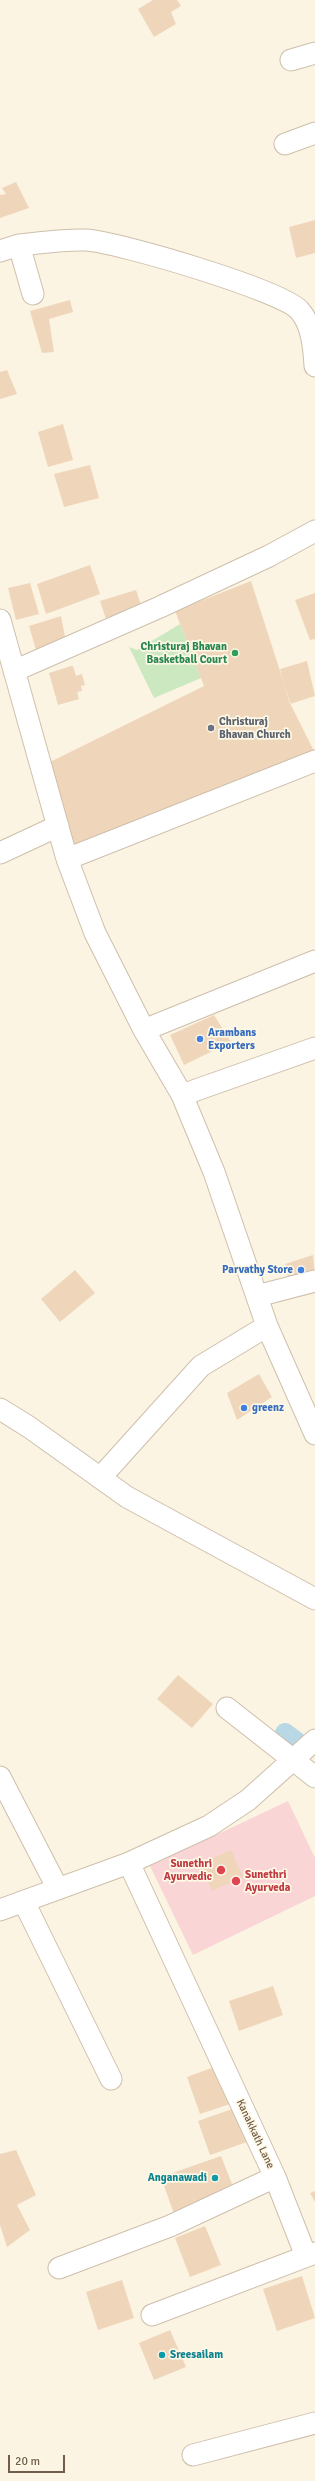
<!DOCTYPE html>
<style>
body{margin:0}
#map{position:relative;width:315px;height:2481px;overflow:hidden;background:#fbf4e2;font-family:Signika,sans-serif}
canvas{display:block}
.scale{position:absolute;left:8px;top:2455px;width:57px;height:18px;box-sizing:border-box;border:2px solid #715d49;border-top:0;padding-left:5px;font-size:12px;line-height:14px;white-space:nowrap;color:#715d49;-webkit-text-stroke:3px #fef8e7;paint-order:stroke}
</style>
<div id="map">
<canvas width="315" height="2481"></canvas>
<div class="scale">20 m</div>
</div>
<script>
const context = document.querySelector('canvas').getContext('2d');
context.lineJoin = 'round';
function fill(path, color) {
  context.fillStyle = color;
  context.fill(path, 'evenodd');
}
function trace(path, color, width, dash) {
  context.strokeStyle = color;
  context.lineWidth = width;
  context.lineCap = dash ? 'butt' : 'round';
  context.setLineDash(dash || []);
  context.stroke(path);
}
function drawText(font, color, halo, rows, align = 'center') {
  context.font = font + ' Signika,sans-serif';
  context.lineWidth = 3.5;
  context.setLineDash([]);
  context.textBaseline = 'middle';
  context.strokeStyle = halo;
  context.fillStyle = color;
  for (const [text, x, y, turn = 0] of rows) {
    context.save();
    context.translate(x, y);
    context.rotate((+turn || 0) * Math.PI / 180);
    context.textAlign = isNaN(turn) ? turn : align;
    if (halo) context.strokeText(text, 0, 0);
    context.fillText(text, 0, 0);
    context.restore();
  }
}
const medical = new Path2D(`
 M288 1801 315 1858V1896L193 1955 150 1866Z`);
const green = new Path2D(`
 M180 624 201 678 154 698 129 647 137 650Z`);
const canal = new Path2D(`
 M285 1733 297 1742`);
const building = new Path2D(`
 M153 0H177L181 6 171 12 176 24 154 37 138 9Z
 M16 182 29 208 0 218V195L6 194 2 188Z
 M315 220V253L296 258 289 227Z
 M70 300 73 312 49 319 54 352 42 353 30 311Z
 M7 370 17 394 0 399V372Z
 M63 424 73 460 48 467 38 432Z
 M90 465 99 498 64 507 54 474Z
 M90 565 100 594 46 614 37 584Z
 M251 581 291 705 315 753 72 846 50 762 204 686 175 611Z
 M30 583 39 614 16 620 8 588Z
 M136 590 142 608 106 619 100 601Z
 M315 593V639L310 640 295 600Z
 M61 616 65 637 36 650 29 626Z
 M307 661 315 696 290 704 280 669Z
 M71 666H73L76 676 82 674 85 685 81 686 82 691 77 692 79 699 58 705 49 673Z
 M214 1015 231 1042 184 1065 170 1035Z
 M313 1255 315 1276 289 1280 285 1264Z
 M75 1270 95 1293 60 1322 41 1299Z
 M259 1374 272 1397 237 1420 227 1393Z
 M178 1675 213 1704 192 1728 157 1699Z
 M231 1850 243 1877 212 1891 200 1864Z
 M273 1986 283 2015 239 2031 229 2001Z
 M217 2066 230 2104 200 2114 187 2077Z
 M235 2108 247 2142 210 2155 198 2121Z
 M16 2150 36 2195 17 2205 30 2230 7 2247 0 2225V2154Z
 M221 2156 234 2189 174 2214 161 2177Z
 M315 2191V2202L310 2193Z
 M205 2226 221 2265 190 2277 175 2238Z
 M302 2276 315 2318 277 2331 263 2289Z
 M122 2280 134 2318 98 2330 86 2292Z
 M170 2330 186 2367 154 2380 139 2343Z`);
const street = new Path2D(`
 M291 60 315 53
 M285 144 315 133
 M0 251 19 245
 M33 294 19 245C41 243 64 239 86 240 114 241 285 291 300 311 312 325 314 348 315 366
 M0 620 67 859 95 933 144 1030 182 1095 214 1172 267 1326 315 1434
 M14 671 160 607 269 556 315 531
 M0 853 58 826
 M67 859 315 761
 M144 1030 315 961
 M182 1095 315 1048
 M257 1296 315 1281
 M0 1409 29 1427 127 1497 315 1599
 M100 1478 201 1366 267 1326
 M227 1708 315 1777
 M0 1777 58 1889
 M129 1863 275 2177 306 2256
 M24 1902 111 2079
 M0 1910 129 1863 209 1826 248 1800 315 1740
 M59 2268 170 2226 275 2177
 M152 2315 315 2253
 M193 2455 315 2423`);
const markers = [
 [235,653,4,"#2e9e5b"],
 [211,728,4,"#6b7280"],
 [200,1039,4,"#3f7fe0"],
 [301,1270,4,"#3f7fe0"],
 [244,1408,4,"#3f7fe0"],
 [221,1870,5,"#e0444e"],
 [236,1881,5,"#e0444e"],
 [215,2178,4,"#0f9aa8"],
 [162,2355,4,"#0f9aa8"]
];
const leisureNames = [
 ["Christuraj Bhavan",227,647],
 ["Basketball Court",227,660]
];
const worshipNames = [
 ["Christuraj",219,722],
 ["Bhavan Church",219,735]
];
const shopNames = [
 ["Arambans",208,1033],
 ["Exporters",208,1046],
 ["Parvathy Store",293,1270,"right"],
 ["greenz",252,1408]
];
const healthNames = [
 ["Sunethri",212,1864],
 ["Ayurvedic",212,1877],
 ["Sunethri",245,1875,"left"],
 ["Ayurveda",245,1888,"left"]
];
const streetNames = [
 ["Kanakkath Lane",255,2134,65]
];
const cultureNames = [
 ["Anganawadi",207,2178],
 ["Sreesailam",170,2355,"left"]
];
fill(medical, '#f9d5d5');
fill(green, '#cce8c1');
trace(canal, '#b7d8e4', 20);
fill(building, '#efd6ba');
trace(street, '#cebfac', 23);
trace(street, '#fff', 21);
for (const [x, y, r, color] of markers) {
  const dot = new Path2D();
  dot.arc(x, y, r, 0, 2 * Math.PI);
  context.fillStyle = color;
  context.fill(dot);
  trace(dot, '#fef8e7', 1.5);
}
drawText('bold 11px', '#27864d', '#fef8e7', leisureNames, 'right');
drawText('bold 11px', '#5b616d', '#fef8e7', worshipNames, 'left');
drawText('bold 11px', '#366cbe', '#fef8e7', shopNames, 'left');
drawText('bold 11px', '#be3a42', '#fef8e7', healthNames, 'right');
drawText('11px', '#715d49', '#fef8e7', streetNames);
drawText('bold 11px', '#0d838f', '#fef8e7', cultureNames, 'right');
</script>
